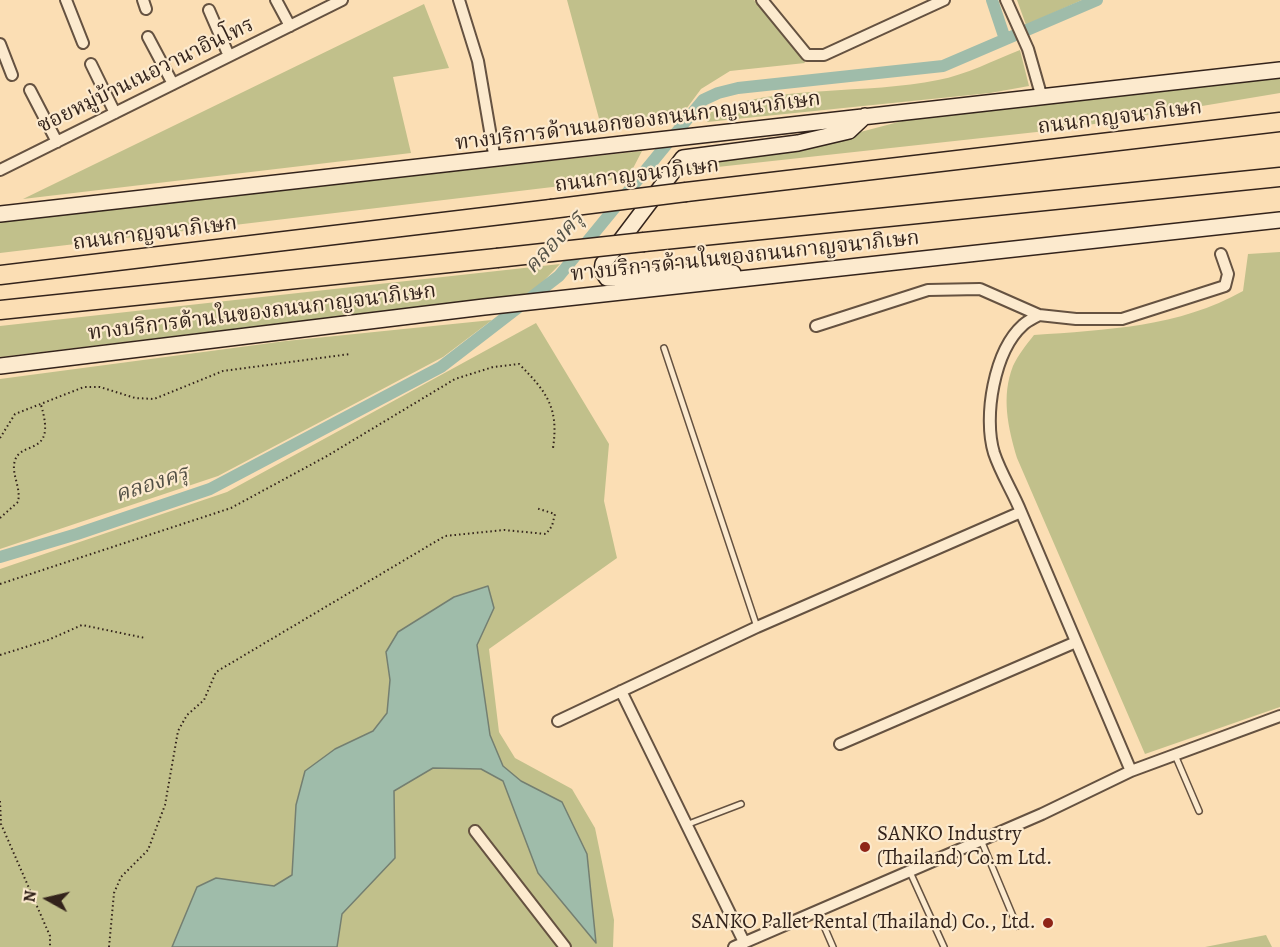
<!DOCTYPE html>
<meta charset="utf-8">
<style>
body{margin:0}
#map{position:relative;width:1280px;height:947px;overflow:hidden;background:#fbdeb4;font-family:Alegreya,serif}
canvas{display:block}
.north{position:absolute;left:18px;top:869px;width:60px;height:60px;-webkit-text-stroke:4px #fceace;paint-order:stroke;rotate:278deg;font-size:16px;font-weight:700;line-height:24px;text-align:center;color:#33231b}
.north::after{content:'';display:block;margin:auto;width:21px;height:27px;background:#33231b;clip-path:polygon(50% 0,100% 100%,50% 72%,0 100%)}
</style>
<div id="map">
<canvas width="1280" height="947"></canvas>
<div class="north">N</div>
</div>
<script>
const context = document.querySelector('canvas').getContext('2d');
context.lineJoin = 'round';
function fill(path, color) {
  context.fillStyle = color;
  context.fill(path, 'evenodd');
}
function trace(path, color, width, dash) {
  context.strokeStyle = color;
  context.lineWidth = width;
  context.lineCap = dash ? 'butt' : 'round';
  context.setLineDash(dash || []);
  context.stroke(path);
}
function drawText(font, color, halo, rows, align = 'center') {
  context.font = font + ' Alegreya,"Noto Serif Thai",serif';
  context.lineWidth = 4.5;
  context.setLineDash([]);
  context.textBaseline = 'middle';
  context.strokeStyle = halo;
  context.fillStyle = color;
  for (const [text, x, y, turn = 0] of rows) {
    context.save();
    context.translate(x, y);
    context.rotate((+turn || 0) * Math.PI / 180);
    context.textAlign = isNaN(turn) ? turn : align;
    if (halo) context.strokeText(text, 0, 0);
    context.fillText(text, 0, 0);
    context.restore();
  }
}
const green = new Path2D(`
 M567 0H754L805 63 730 71 701 89 678 120 601 126Z
 M1017 0H1082L1026 25Z
 M424 4 449 68 393 77 411 153 23 199Z
 M1020 50 1029 86 990 93 707 122 711 112C777 84 867 95 938 80 966 75 994 60 1020 50Z
 M1280 76V93L1064 129 681 171 683 164 849 135 906 120Z
 M642 151 628 178 0 253V221Z
 M1280 252V707L1145 754 1017 458C1008 427 1001 397 1013 366 1018 355 1027 344 1034 335 1105 330 1180 327 1243 291L1248 254Z
 M560 264 532 293 0 357V326Z
 M492 320 443 357 218 476 0 549V379L286 341Z
 M536 323 609 444 604 501 617 558 489 649 499 732 515 758 572 789 595 828 614 920 613 947H0V569L227 492Z
 M1266 935 1272 947H1205Z`);
const water = new Path2D(`
 M488 586 494 608 477 645 490 735 503 766 521 781 562 802 587 854 596 943 538 873 503 781 481 769 433 768 394 791 395 858 342 914 337 947H172L197 887 216 878 274 886 292 875 296 805 305 771 335 749 373 731 387 713 390 680 386 652 398 632 454 597Z`);
const canal = new Path2D(`
 M992 0 1005 39
 M0 557 77 534 210 489 441 367 559 276 703 100 718 93 738 88 943 66 1097 0`);
const path = new Path2D(`
 M0 438 15 414 84 387H100L135 398 154 399 223 371 350 354
 M0 518 18 502C21 489 13 477 14 465 17 437 58 461 41 405
 M0 584 231 508 327 456 455 379 493 367 519 364C547 392 559 408 553 448
 M0 655 48 640 82 625 145 638
 M0 801 1 824 50 936V947
 M109 947 114 893 121 877 148 850 165 805 178 731 187 715 204 700 216 672 445 536 504 530 546 534 552 526 555 514 536 508`);
const lane = new Path2D(`
 M664 348 757 627
 M1175 755 1199 811
 M686 825 741 804
 M981 840 1017 926
 M910 872 944 947
 M817 910 833 947`);
const street = new Path2D(`
 M66 0 83 43
 M143 0 146 9
 M276 0 290 26
 M459 0 478 61 495 160
 M762 0 807 55H824L944 0
 M1006 0 1028 49 1042 98
 M209 10 229 56
 M148 37 173 84
 M0 44 12 75
 M91 64 115 113
 M30 90 57 142
 M0 170 342 0
 M1039 315C1034 318 1027 321 1023 325 994 351 983 417 994 453 1001 474 1013 492 1021 512L1131 771
 M816 326 928 290 980 289 1039 315 1076 319H1122L1225 286 1228 274 1221 254
 M621 691 744 942
 M558 721 757 627 1021 512
 M840 744 1076 642
 M475 831 565 947
 M734 947 1042 814 1131 771 1280 716`);
const secondary = new Path2D(`
 M0 214 1280 70
 M733 273 709 271 607 278 602 271 603 264 683 158 798 143 849 131 865 116
 M0 366 484 307 1280 220`);
const highway = new Path2D(`
 M686 192 1280 122
 M644 242 1280 177
 M0 275 551 209
 M0 310 497 258`);
const highwayBridge = new Path2D(`
 M551 209 686 192
 M497 258 644 242`);
const markers = [
 [865,847,6,"#8f2418"],
 [1048,923,6,"#8f2418"]
];
const streetNames = [
 ["ซอยหมู่บ้านเนอวานาอินโทร",146,76,-26],
 ["ถนนกาญจนาภิเษก",1120,118,-7],
 ["ทางบริการด้านนอกของถนนกาญจนาภิเษก",638,122,-7],
 ["ถนนกาญจนาภิเษก",637,176,-7],
 ["ถนนกาญจนาภิเษก",155,234,-7],
 ["ทางบริการด้านในของถนนกาญจนาภิเษก",745,257,-6],
 ["ทางบริการด้านในของถนนกาญจนาภิเษก",262,313,-7]
];
const poiNames = [
 ["SANKO Industry",877,835],
 ["(Thailand) Co.m Ltd.",877,859],
 ["SANKO Pallet Rental (Thailand) Co., Ltd.",1036,923,"right"]
];
const waterNames = [
 ["คลองครุ",555,243,-47],
 ["คลองครุ",152,485,-18]
];
fill(green, '#c1c08b');
fill(water, '#9fbcaa');
trace(water, '#747f71', 1.5);
trace(canal, '#9fbcaa', 12);
trace(lane, '#655241', 8);
trace(street, '#655241', 14);
trace(secondary, '#33231b', 18);
trace(highway, '#33231b', 21);
trace(path, '#33231b', 2, [1.5, 3]);
trace(lane, '#fceace', 5);
trace(street, '#fceace', 10);
trace(secondary, '#fceace', 15);
trace(highway, '#fbdeb4', 18);
trace(highwayBridge, '#33231b', 21, []);
trace(highwayBridge, '#fbdeb4', 18);
for (const [x, y, r, color] of markers) {
  const dot = new Path2D();
  dot.arc(x, y, r, 0, 2 * Math.PI);
  context.fillStyle = color;
  context.fill(dot);
  trace(dot, '#fceace', 2);
}
drawText('21px', '#33231b', '#fceace', streetNames);
drawText('21px', '#33231b', '#fceace', poiNames, 'left');
drawText('italic 22px', '#535146', '#fceace', waterNames);
</script>
